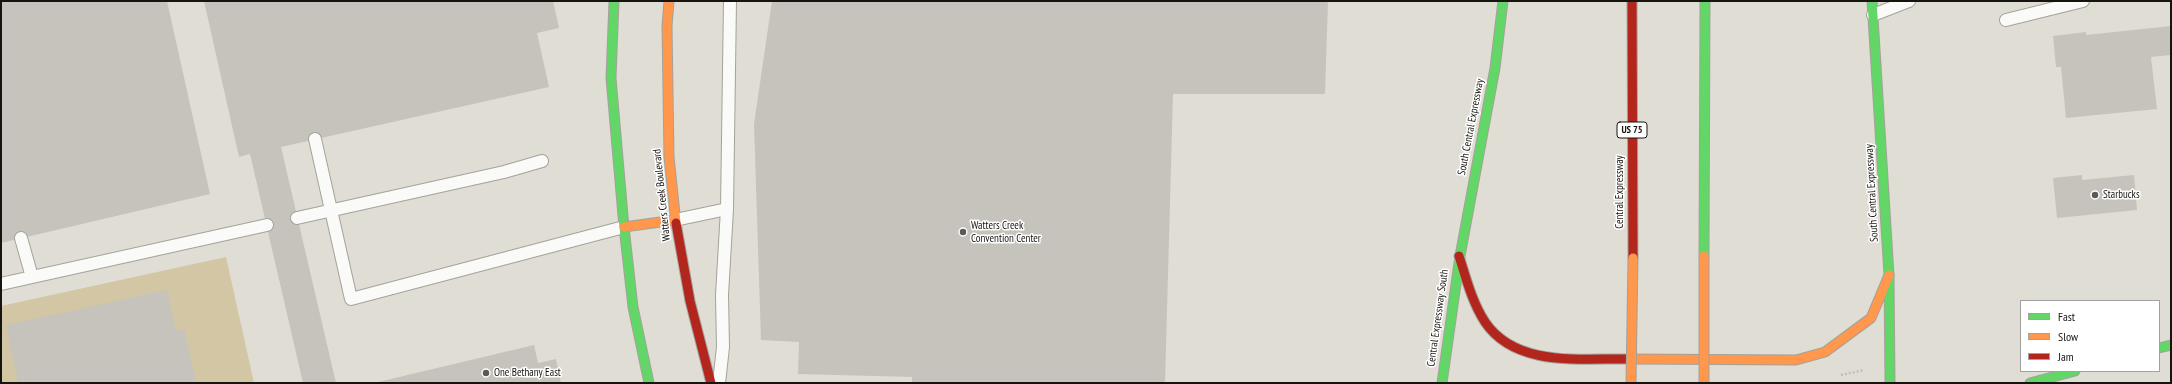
<!DOCTYPE html>
<style>
body{margin:0}
#map{position:relative;width:2172px;height:384px;overflow:hidden;background:#e0ddd5;font-family:"PT Sans Narrow",sans-serif}
canvas{display:block}
.frame{position:absolute;inset:0;border:2px solid #16140f;pointer-events:none}
.legend{position:absolute;left:2020px;top:300px;width:140px;height:72px;box-sizing:border-box;background:#fff;border:1px solid #a2a19f;margin:0;padding:5px 7px;list-style:none;font-size:12px;color:#16140f}
.legend li{display:flex;align-items:center;gap:8px;height:20px}
.legend b{width:20px;border:1px solid #a2a19f}
</style>
<div id="map">
<canvas width="2172" height="384"></canvas>
<div class="frame"></div>
<ul class="legend">
<li><b style="height:5px;background:#63d668"></b>Fast</li>
<li><b style="height:5px;background:#ff974d"></b>Slow</li>
<li><b style="height:5px;background:#b3261e"></b>Jam</li>
</ul>
</div>
<script>
const context = document.querySelector('canvas').getContext('2d');
context.lineJoin = 'round';
function fill(path, color) {
  context.fillStyle = color;
  context.fill(path, 'evenodd');
}
function trace(path, color, width, dash) {
  context.strokeStyle = color;
  context.lineWidth = width;
  context.lineCap = dash ? 'butt' : 'round';
  context.setLineDash(dash || []);
  context.stroke(path);
}
function drawText(font, color, halo, rows, align = 'center') {
  context.font = font + ' "PT Sans Narrow",sans-serif';
  context.lineWidth = 3;
  context.setLineDash([]);
  context.textBaseline = 'middle';
  context.strokeStyle = halo;
  context.fillStyle = color;
  for (const [text, x, y, turn = 0] of rows) {
    context.save();
    context.translate(x, y);
    context.rotate((+turn || 0) * Math.PI / 180);
    context.textAlign = isNaN(turn) ? turn : align;
    if (halo) context.strokeText(text, 0, 0);
    context.fillText(text, 0, 0);
    context.restore();
  }
}
const green = new Path2D(`
 M226 257 254 383H1V306Z`);
const building = new Path2D(`
 M1 1H167L210 194 1 243Z
 M204 1H553L559 28 537 33 549 87 281 147 336 383H303L250 154 239 157Z
 M772 1H1328L1325 94H1173L1165 383H912V377L798 374 799 342 761 340 754 124Z
 M2171 26V55L2151 57 2157 109 2066 118 2061 67H2056L2053 36 2086 32V35Z
 M2082 175V180L2134 175 2137 210 2057 218 2053 178Z
 M167 290 176 331 184 329 196 383H18L6 325Z
 M534 345 538 363 556 359 561 383H374Z`);
const path = new Path2D(`
 M1841 375 1864 370`);
const lane = new Path2D(`
 M1873 15 1909 1
 M2006 20 2083 1
 M315 139 351 299 624 227
 M297 218 504 172 542 161
 M675 220 727 209
 M21 238 32 277
 M1 284 267 225
 M719 383 723 347 722 295 727 209 730 1`);
const fast = new Path2D(`
 M614 1 611 78 624 227 633 307 649 383
 M1872 1 1889 275 1890 383
 M1704 256 1705 1
 M2159 348 2171 345
 M1442 383 1460 256 1495 68 1503 1
 M2030 383 2075 371`);
const slow = new Path2D(`
 M669 1 667 26 669 157 676 223
 M624 227 675 220
 M1630 359 1796 360 1825 352 1871 318 1889 275`);
const jam = new Path2D(`
 M1632 1 1633 258
 M676 223 690 301 711 383
 M1459 256C1466 278 1472 302 1485 322 1516 368 1582 358 1630 359`);
const slowBridge = new Path2D(`
 M1704 256V383
 M1631 383 1633 258`);
const markers = [
 [2095,195,4,"#5d5a54"],
 [963,232,4,"#5d5a54"],
 [486,373,4,"#5d5a54"]
];
const shields = [
 [1632,130,30]
];
const shieldNames = [
 ["US 75",1632,130]
];
const streetNames = [
 ["South Central Expressway",1471,127,-79],
 ["Central Expressway",1620,192,-90],
 ["South Central Expressway",1872,193,-93],
 ["Watters Creek Boulevard",662,195,-96],
 ["Central Expressway South",1438,318,-82]
];
const poiNames = [
 ["Starbucks",2103,195],
 ["Watters Creek",971,226],
 ["Convention Center",971,239],
 ["One Bethany East",494,373]
];
fill(green, '#d2c6a4');
fill(building, '#c5c3bc');
trace(lane, '#a4a29b', 14);
trace(fast, '#a4a29b', 11);
trace(slow, '#a4a29b', 11);
trace(jam, '#a4a29b', 11);
trace(path, '#c0bebc', 2.5, [2, 2]);
trace(lane, '#fafaf9', 12);
trace(fast, '#63d668', 9);
trace(slow, '#ff974d', 9);
trace(jam, '#b3261e', 9);
trace(slowBridge, '#a4a29b', 11, []);
trace(slowBridge, '#ff974d', 9);
for (const [x, y, r, color] of markers) {
  const dot = new Path2D();
  dot.arc(x, y, r, 0, 2 * Math.PI);
  context.fillStyle = color;
  context.fill(dot);
  trace(dot, '#fff', 1.5);
}
for (const [x, y, w] of shields) {
  const box = new Path2D();
  box.roundRect(x - w / 2, y - 8, w, 16, 3);
  context.fillStyle = '#fff';
  context.fill(box);
  trace(box, '#16140f', 1);
}
drawText('bold 10px', '#16140f', null, shieldNames);
drawText('11px', '#16140f', '#fff', streetNames);
drawText('11px', '#16140f', '#fff', poiNames, 'left');
</script>
